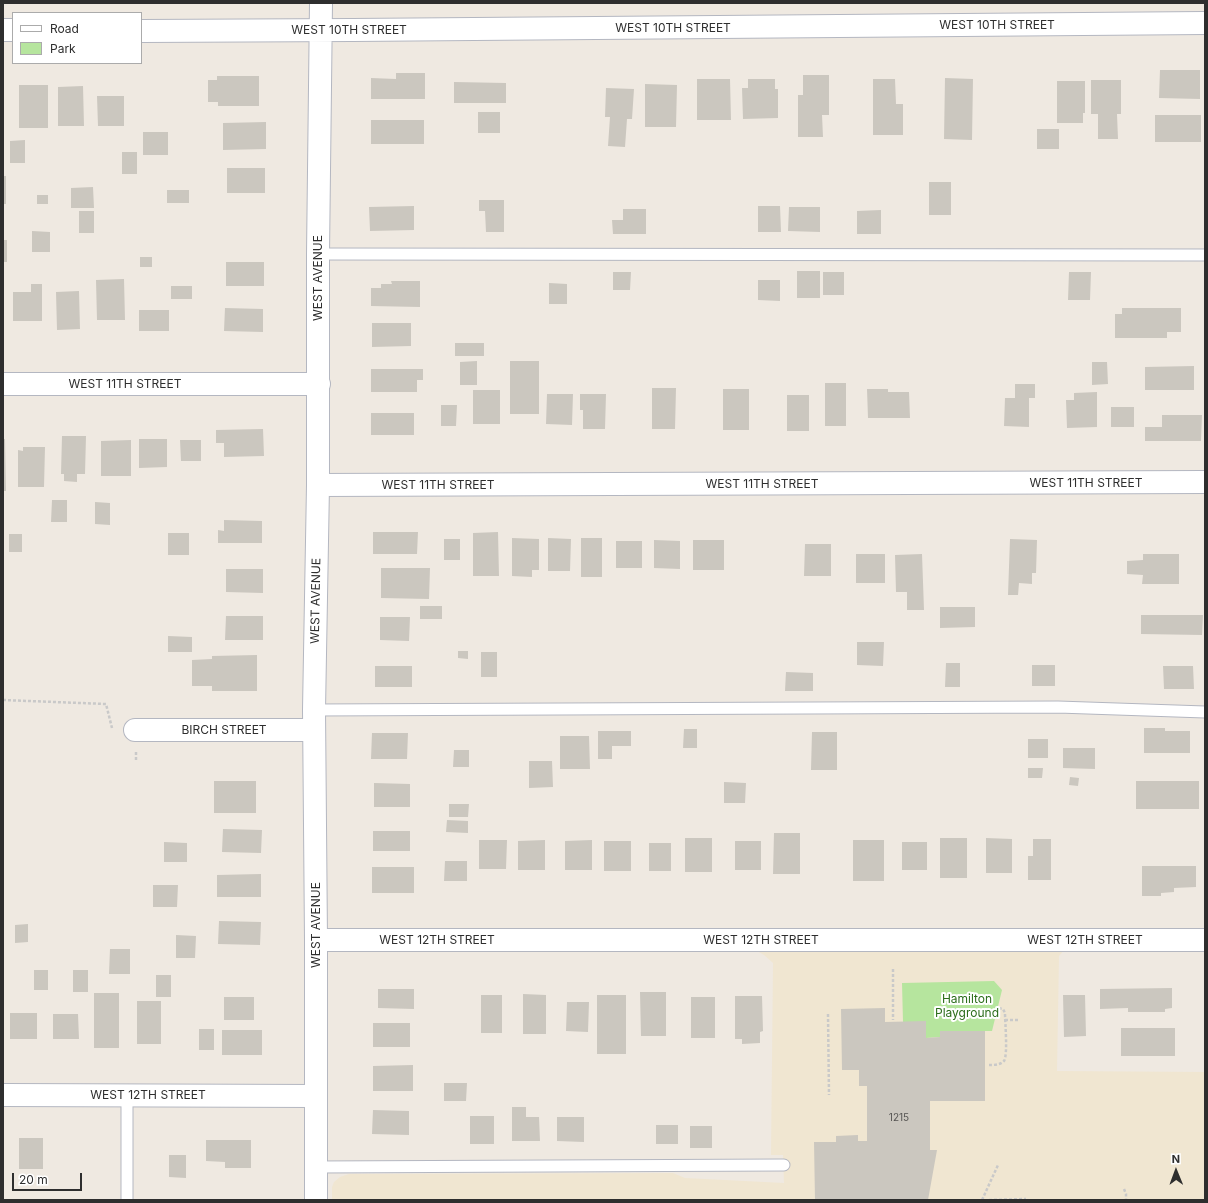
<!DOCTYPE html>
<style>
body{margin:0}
#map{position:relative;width:1208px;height:1203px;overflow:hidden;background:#efe9e1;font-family:Inter,sans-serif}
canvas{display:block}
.frame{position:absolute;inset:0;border:4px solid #2e2e2e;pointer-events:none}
.legend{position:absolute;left:12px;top:12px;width:130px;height:52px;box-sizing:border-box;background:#fff;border:1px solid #ababab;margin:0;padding:5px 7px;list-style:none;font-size:12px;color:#2e2e2e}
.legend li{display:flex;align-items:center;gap:8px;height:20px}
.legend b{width:20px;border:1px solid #ababab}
.north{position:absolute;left:1156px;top:1151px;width:40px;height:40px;-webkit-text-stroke:3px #fff;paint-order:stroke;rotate:359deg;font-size:11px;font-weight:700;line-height:16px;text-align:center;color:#2e2e2e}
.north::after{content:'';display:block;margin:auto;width:14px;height:18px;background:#2e2e2e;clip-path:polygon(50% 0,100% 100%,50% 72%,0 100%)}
.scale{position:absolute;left:12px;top:1173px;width:70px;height:18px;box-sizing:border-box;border:2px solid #2e2e2e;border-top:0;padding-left:5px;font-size:12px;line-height:14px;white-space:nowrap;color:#2e2e2e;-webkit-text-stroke:3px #fff;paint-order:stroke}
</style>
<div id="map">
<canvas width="1208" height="1203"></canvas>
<div class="frame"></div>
<ul class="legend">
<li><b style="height:5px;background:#fff"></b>Road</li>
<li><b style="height:11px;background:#b6e59e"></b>Park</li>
</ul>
<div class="north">N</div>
<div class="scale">20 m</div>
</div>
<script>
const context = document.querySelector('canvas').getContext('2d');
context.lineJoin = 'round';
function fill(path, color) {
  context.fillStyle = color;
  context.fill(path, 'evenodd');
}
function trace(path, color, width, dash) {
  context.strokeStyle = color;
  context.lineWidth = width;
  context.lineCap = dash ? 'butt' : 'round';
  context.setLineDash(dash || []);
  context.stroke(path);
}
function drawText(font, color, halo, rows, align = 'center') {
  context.font = font + ' Inter,sans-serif';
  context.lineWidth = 4;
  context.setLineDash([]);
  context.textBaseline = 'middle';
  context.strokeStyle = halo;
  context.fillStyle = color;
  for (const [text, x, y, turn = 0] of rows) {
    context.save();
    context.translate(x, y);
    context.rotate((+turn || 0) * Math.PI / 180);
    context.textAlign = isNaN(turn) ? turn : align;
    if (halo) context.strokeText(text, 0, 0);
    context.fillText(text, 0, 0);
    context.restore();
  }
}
const education = new Path2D(`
 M1066 948 1059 956 1057 1071 1205 1072V1200H332V1187L334 1182 340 1177 349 1174 673 1173 685 1178 784 1183 783 1155H771L773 963 764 955 757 951Z`);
const green = new Path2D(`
 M994 981 1002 990 992 1031H940V1037L926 1038 903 1022 902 983Z`);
const building = new Path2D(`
 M1160 70H1200V99L1159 98Z
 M396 73H425V99H371V78L396 79Z
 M803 75H829V115H822L823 137H798V95H803Z
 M217 76H259V106H218V102H208V80H217Z
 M945 78 973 79 972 140 944 139Z
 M697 79H730L731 120H697Z
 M748 79H775V89H778V118L743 119 742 88H748Z
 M873 79H895L896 104H903V135H873Z
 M1091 80H1121V114H1117L1118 139H1098V114H1091Z
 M1057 81H1085V113H1083V123H1057Z
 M454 82 506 83V103H454Z
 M645 84 677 85 676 127H645Z
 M19 85H48V128H19Z
 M83 86 84 126H58V87Z
 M606 88 634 89 632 119H627L625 147 608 146 610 117H605Z
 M97 96H124V126H98Z
 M478 112H500V133H478Z
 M1155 115H1201V142H1155Z
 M371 120H424V144H371Z
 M266 122V149L223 150V123Z
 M1037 129H1059V149H1037Z
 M143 132H168V155H143Z
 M25 140V163H10V141Z
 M122 152H137V174H122Z
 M227 168H265V193H227Z
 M3 176H6V204H3Z
 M929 182H951V215H929Z
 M93 187 94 208H71V188Z
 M167 190H189V203H167Z
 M37 195H48V204H37Z
 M479 200H504V232H486L485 211H479Z
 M414 206V230L370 231 369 207Z
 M758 206H780L781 232H758Z
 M789 207H820V232L788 231Z
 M623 209H646V234H613L612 220H623Z
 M881 210V234H857V211Z
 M79 211H94V233H79Z
 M32 231 50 232V252H32Z
 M3 240H7V262H3Z
 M140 257H152V267H140Z
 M226 262H264V286H226Z
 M797 271H820V298H797Z
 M613 272H631L630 290H613Z
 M823 272H844V295H823Z
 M1069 272H1091L1090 300H1068Z
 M124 279 125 320H97L96 280Z
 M758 280H780V301L758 300Z
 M391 281H420V307L371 306V288H381V284H392Z
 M549 283 567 284V304H549Z
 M31 284H42V321H13V292H31Z
 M171 286H192V299H171Z
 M79 291 80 329 57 330 56 292Z
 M225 308 263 309V332L224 331Z
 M1122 308H1181V332H1167V338H1115V314H1122Z
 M139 310H169V331H139Z
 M372 323H411V346L372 347Z
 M455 343H484V356H455Z
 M477 361V385H460V362Z
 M510 361H539V414H510Z
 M1092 362H1107L1108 384 1092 385Z
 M1194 366V390H1145V367Z
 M371 369H423V380H417V392H371Z
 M825 383H846V426H825Z
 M1015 384H1035V398H1029V427L1004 426 1005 398H1015Z
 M652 388H676L675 429H652Z
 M723 389H749V430H723Z
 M867 389H888V392H909L910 418H868Z
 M473 390H500V424H473Z
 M1097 392V427L1067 428 1066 400H1074V393Z
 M547 394H573L572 425 546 424Z
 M580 394H606L605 429H583V410H580Z
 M787 395H809V431H787Z
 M441 405H457L456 426H441Z
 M1111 407H1134V427H1111Z
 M371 413H414V435H371Z
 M1162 415H1202L1201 441H1145V427H1162Z
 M263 429 264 456 224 457V443H216V430Z
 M62 436H86L85 474H77V482L64 481V474H61Z
 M3 439H5L6 491H3Z
 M139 439H167V467L139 468Z
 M131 440V476H101V441Z
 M180 440H201V461H181Z
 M23 447H45L44 487H18V450L23 451Z
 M52 500H67V522H51Z
 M95 502 110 503V525L95 524Z
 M224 520 262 521V543H218V530L224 531Z
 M373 532H418L417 554H373Z
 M498 532 499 576H473V533Z
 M168 533H189V555H168Z
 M9 534H22V552H9Z
 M512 538 539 539V570H532V577L512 576Z
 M548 538 571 539 570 571H548Z
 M581 538H602V577H581Z
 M444 539H460V560H444Z
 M1010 539 1037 540 1036 573H1032V584L1019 583 1018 595H1008Z
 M654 540 680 541V569L654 568Z
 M693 540H724V570H693Z
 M616 541H642V568H616Z
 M805 544H831V576H804Z
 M856 554H885V583H856Z
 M922 554 924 610H907V592H896L895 555Z
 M1143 554H1179V584H1142L1143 575 1127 574V561L1143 560Z
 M381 568H430L429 599 381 598Z
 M226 569H263V593L226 592Z
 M420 606H442V619H420Z
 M940 607H975V627L940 628Z
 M1141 615H1203L1202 635 1141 634Z
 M226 616H263V640H225Z
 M380 617H410L409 641 380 640Z
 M168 636 192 637V652H168Z
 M857 642H884L883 666 857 665Z
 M458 651H468V659L458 658Z
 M481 652H497V677H481Z
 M257 655V691H212V686H192V660L212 659V656Z
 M946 663H960V687H945Z
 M1032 665H1055V686H1032Z
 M375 666H412V687H375Z
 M1163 666H1193L1194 689H1164Z
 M786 672 813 673V691H785Z
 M1144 728H1165V731H1190V753H1144Z
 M684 729H697V748H683Z
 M598 731H631V746H612V759H598Z
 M812 732H837V770H811Z
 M372 733H408L407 759H371Z
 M560 736H589L590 769H560Z
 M1028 739H1048V758H1028Z
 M1063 748H1095V769L1063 768Z
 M454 750H469V767H453Z
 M529 761H552L553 787 529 788Z
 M1028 768H1043L1042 778H1028Z
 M1070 777 1079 778 1078 786 1069 785Z
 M214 781H256V813H214Z
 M1136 781H1199V809H1136Z
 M724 782 746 783 745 803H724Z
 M374 783 410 784V807H374Z
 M449 804H469L468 817H449Z
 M447 820 468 821V833L446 832Z
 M223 829 262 830 261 853 222 852Z
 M373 831H410V851H373Z
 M774 833H800V874H773Z
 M685 838H712V872H685Z
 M940 838H967V878H940Z
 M986 838 1012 839V873H986Z
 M1033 839H1051V880H1028V856H1033Z
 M479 840H507L506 869H479Z
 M545 840V870H518V841Z
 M592 840V870H565V841Z
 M853 840H884V881H853Z
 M604 841H631V871H604Z
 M735 841H761V870H735Z
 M164 842 187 843V862H164Z
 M902 842H927V870H902Z
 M649 843H671V871H649Z
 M445 861H467V881H444Z
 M1142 866H1196V887L1174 888V892L1161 893V896H1142Z
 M372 867H414V893H372Z
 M261 874V897H217V875Z
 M153 885H178L177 907H153Z
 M219 921 261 922 260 945 218 944Z
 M28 924V942L15 943V925Z
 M176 935 196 936 195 958H176Z
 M110 949H130V974H109Z
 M34 970H48V990H34Z
 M73 970H88V992H73Z
 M156 975H171V997H156Z
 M1172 988V1008L1165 1009V1012H1128V1008L1100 1009V989Z
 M378 989H414V1009L378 1008Z
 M640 992H666V1036H641Z
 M94 993H119V1048H94Z
 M523 994 546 995V1034H523Z
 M481 995H502V1033H481Z
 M597 995H626V1054H597Z
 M1063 995H1085L1086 1036 1064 1037Z
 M735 996H762L763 1031 760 1032V1043L742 1044V1039H735Z
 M224 997H254V1020H224Z
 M691 997H715V1038H691Z
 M137 1001H161V1044H137Z
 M567 1002H589L588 1032 566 1031Z
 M885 1008V1022L926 1021V1038L940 1037V1031H985V1101H930V1150H937L928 1200H815L814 1142H836V1136L858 1135V1141H867V1086H859V1070H842L841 1009Z
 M10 1013H37V1039H10Z
 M53 1014H78L79 1039H53Z
 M373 1023H410V1047H373Z
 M1121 1028H1175V1056H1121Z
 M199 1029H214V1050H199Z
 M222 1030H262V1055H222Z
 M413 1065V1091H373V1066Z
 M444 1083H467L466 1101H444Z
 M512 1107H526V1117H539L540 1141H512Z
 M373 1110 409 1111V1135L372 1134Z
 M470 1116H494V1144H470Z
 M557 1117H584V1142L557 1141Z
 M656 1125H678V1144H656Z
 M690 1126H712V1148H690Z
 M19 1138H43V1169H19Z
 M206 1140H251V1168H225V1162L206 1161Z
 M169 1155H186V1178L169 1177Z`);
const path = new Path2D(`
 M3 700 106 704 112 728
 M136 752V760
 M893 969V1020
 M828 1014 829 1095
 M1005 1020H1020
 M989 1065C994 1065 1000 1065 1004 1061 1008 1055 1005 1022 1005 1013L1003 1009 998 1008
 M1124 1189 1126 1194V1200
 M982 1200 998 1165
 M989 1200 1026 1199`);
const service = new Path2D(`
 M318 254 1205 255
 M314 710 1058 707 1205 712
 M316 1167 784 1165
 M127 1200V1095`);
const minor = new Path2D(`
 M3 30H13
 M141 31 352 30 1205 23
 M3 384H319
 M318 485 1205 482
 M135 730H314
 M316 940H1205
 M3 1095 316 1096
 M316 1200V940L314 710 318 485V254L321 3`);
const numberNames = [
 ["1215",899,1118]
];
const streetNames = [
 ["WEST 10TH STREET",997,25],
 ["WEST 10TH STREET",673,28],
 ["WEST 10TH STREET",349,30],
 ["WEST AVENUE",318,278,-90],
 ["WEST 11TH STREET",125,384],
 ["WEST 11TH STREET",1086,483],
 ["WEST 11TH STREET",762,484],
 ["WEST 11TH STREET",438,485],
 ["WEST AVENUE",316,601,-89],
 ["BIRCH STREET",224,730],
 ["WEST AVENUE",316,925,-90],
 ["WEST 12TH STREET",437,940],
 ["WEST 12TH STREET",761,940],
 ["WEST 12TH STREET",1085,940],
 ["WEST 12TH STREET",148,1095]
];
const parkNames = [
 ["Hamilton",967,999],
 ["Playground",967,1013]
];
fill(education, '#f0e6d1');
fill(green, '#b6e59e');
fill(building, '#cbc7bf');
trace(service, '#b4b7c1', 13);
trace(minor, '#b4b7c1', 24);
trace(path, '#c9c9c9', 2.5, [3, 2]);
trace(service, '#fff', 11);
trace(minor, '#fff', 22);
drawText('10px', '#555452', null, numberNames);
drawText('12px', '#2e2e2e', '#fff', streetNames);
drawText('12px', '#2c6e1b', '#fff', parkNames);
</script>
